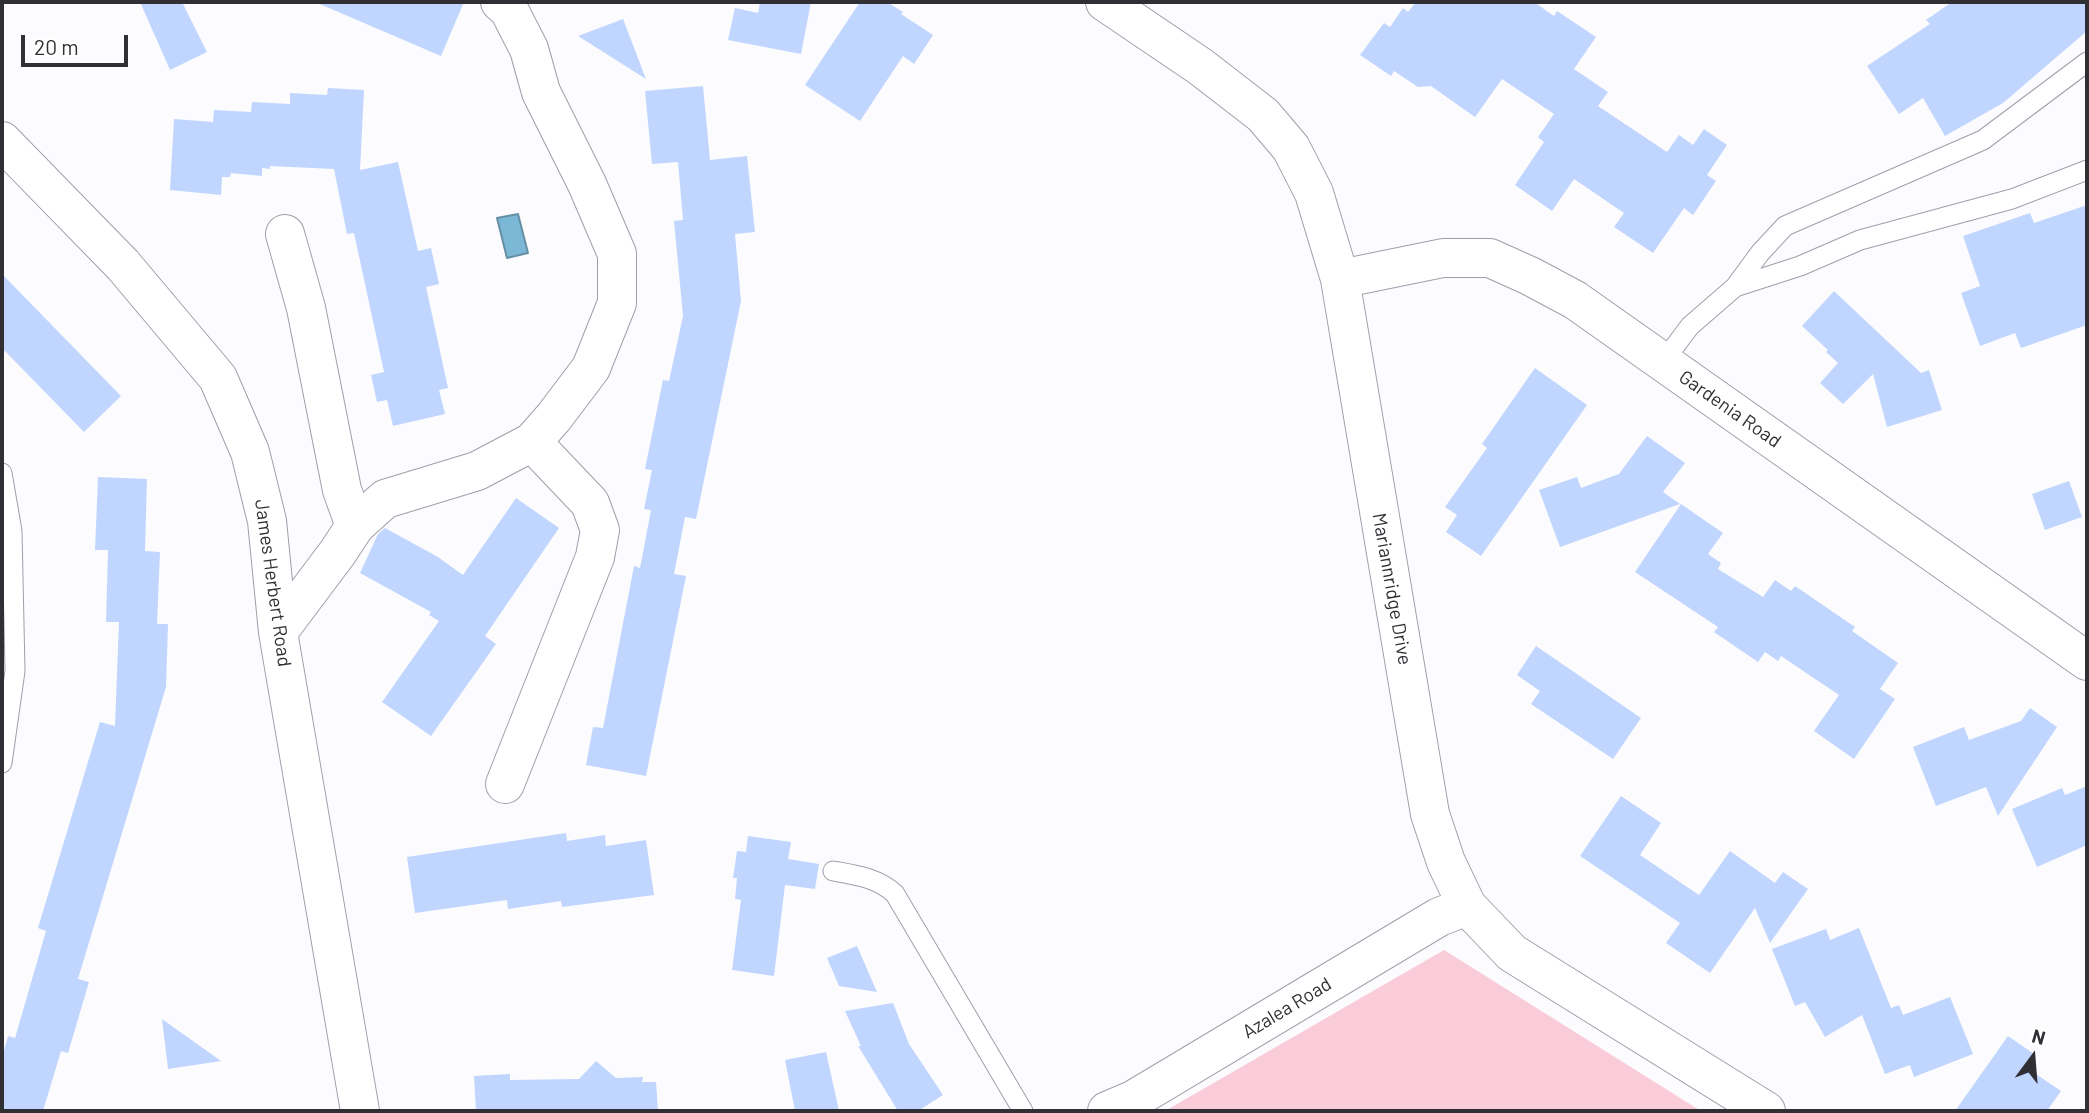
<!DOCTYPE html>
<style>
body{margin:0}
#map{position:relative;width:2089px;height:1113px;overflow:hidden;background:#fcfbfe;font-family:Barlow,sans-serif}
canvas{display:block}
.frame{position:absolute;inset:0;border:4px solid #302f34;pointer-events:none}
.north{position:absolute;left:1998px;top:1022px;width:70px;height:70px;-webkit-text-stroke:5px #fff;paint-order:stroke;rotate:16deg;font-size:19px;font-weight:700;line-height:28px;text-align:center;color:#302f34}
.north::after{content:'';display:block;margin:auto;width:24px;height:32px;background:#302f34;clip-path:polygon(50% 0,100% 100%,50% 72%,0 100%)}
.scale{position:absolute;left:21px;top:35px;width:107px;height:32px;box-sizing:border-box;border:4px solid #302f34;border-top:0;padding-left:9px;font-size:21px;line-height:24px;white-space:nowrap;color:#302f34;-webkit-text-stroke:5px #fff;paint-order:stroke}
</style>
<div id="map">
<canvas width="2089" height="1113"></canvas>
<div class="frame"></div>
<div class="north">N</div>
<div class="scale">20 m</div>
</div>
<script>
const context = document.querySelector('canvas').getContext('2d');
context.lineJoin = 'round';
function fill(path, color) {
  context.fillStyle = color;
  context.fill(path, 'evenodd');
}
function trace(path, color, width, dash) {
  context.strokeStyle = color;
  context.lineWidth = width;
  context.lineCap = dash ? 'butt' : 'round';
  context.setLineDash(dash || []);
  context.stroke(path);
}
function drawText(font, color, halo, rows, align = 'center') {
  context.font = font + ' Barlow,sans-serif';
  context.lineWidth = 5;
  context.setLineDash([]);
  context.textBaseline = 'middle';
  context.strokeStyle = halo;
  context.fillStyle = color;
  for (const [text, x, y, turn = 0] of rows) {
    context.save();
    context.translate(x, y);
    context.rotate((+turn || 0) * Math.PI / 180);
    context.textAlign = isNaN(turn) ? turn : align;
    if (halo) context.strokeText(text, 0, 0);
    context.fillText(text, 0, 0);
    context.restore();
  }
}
const green = new Path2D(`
 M1444 950 1701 1111H1165Z`);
const water = new Path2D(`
 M518 214 528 253 507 258 497 218Z`);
const building = new Path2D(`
 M140 2H182L207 52 170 70Z
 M315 2H464L441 56Z
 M760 2H811L801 54 728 40 735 8 758 13Z
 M860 2H887L903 12 901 14 933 35 914 64 903 56 860 121 805 85Z
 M1416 2H1534L1554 16 1557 11 1596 37 1574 69 1608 92 1598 106 1667 152 1679 135 1693 145 1704 129 1727 145 1707 175 1716 181 1693 215 1684 208 1653 253 1614 227 1624 213 1574 179 1552 211 1515 185 1544 142 1538 137 1554 114 1502 79 1475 117 1431 86 1418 87 1394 71 1391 76 1360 55 1384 23 1390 27 1403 8 1408 12Z
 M1952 2H2087V31L2003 103 1945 136 1923 98 1899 114 1867 66 1930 24 1926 20Z
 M623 19 646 79 578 36Z
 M703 86 710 160 747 156 755 232 735 234 741 301 696 519 685 517 674 574 686 576 646 776 586 765 593 727 603 728 634 566 640 568 651 510 644 509 652 470 645 469 663 380 669 381 683 316 674 221 683 220 678 162 652 164 645 91Z
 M328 88 364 90 360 170 398 162 418 251 431 248 439 284 426 287 448 388 439 390 445 414 393 426 387 400 377 402 371 375 384 372 354 233 347 234 334 169 270 166V169L262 168V176L231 173 230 177H222L221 195 170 190 174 119 213 122 214 110 251 112 252 102 290 104V93L327 95Z
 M2087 205V325L2021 348 2015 333 1980 346 1961 293 1980 286 1963 236 2030 213 2034 223Z
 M2 274 121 396 84 432 2 348Z
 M1834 291 1921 373 1929 370 1942 410 1887 427 1873 374 1843 404 1820 383 1838 363 1826 352 1828 350 1802 326Z
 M1535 368 1587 405 1481 556 1446 532 1457 515 1445 507 1487 448 1482 444Z
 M1647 436 1685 463 1663 492 1680 504 1560 547 1539 490 1577 477 1581 488 1619 474Z
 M98 477 147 479 145 551 160 552 157 624H168L166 687 78 979 89 982 68 1053 61 1051 43 1111H2V1058L8 1036 15 1038 46 931 38 928 100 722 115 726 119 622H106L108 550H95Z
 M2069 481 2082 517 2045 530 2032 494Z
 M516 498 559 528 485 636 496 644 431 736 382 702 439 621 429 615 431 612 360 573 378 534 385 528 438 557 463 575Z
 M1681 504 1723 533 1708 554 1721 563 1718 569 1763 597 1775 580 1791 591 1795 586 1855 627 1852 631 1898 663 1880 689 1895 699 1854 759 1814 731 1839 695 1781 656 1778 661 1765 652 1758 662 1714 632 1718 627 1635 572Z
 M1536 646 1641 718 1613 759 1531 704 1540 691 1517 675Z
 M2030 708 2057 727 1998 816 1986 787 1936 806 1913 747 1964 727 1969 740 2021 721Z
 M2087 786V845L2037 867 2012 809 2062 788 2065 795Z
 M1621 796 1661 823 1640 855 1699 895 1730 851 1775 883 1783 872 1808 889 1770 943 1755 908 1710 973 1666 943 1680 923 1580 856Z
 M566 833 567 841 605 835 606 846 646 840 654 895 562 907 561 901 508 909 507 900 415 913 407 857Z
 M748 836 791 842 788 859 819 864 815 889 785 885 774 976 732 970 741 900 735 899 737 878H733L737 851 746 852Z
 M1859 928 1891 1008 1899 1005 1903 1015 1950 997 1973 1054 1914 1077 1910 1065 1885 1074 1862 1015 1825 1037 1805 1002 1795 1006 1772 949 1826 929 1830 940Z
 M857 946 877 992 839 986 827 958Z
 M893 1003 909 1044 943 1095 918 1111H898L858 1046H861L845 1011Z
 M162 1019 221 1061 168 1069Z
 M2008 1036 2034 1054 2027 1063 2035 1069 2033 1072 2061 1091 2047 1111H1955Z
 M826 1052 839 1111H795L785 1060Z
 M596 1061 616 1078 643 1077 642 1082H656L658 1111H476L474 1076 510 1074V1080L579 1079Z`);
const service = new Path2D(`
 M1735 287 1800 266 1860 240 2012 199 2087 170
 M1663 362 1690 326 1735 287 1760 253 1785 226 1983 140 2087 62
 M2 473 12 531 15 671 2 763
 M833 871C856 875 878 878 895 894L1023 1111`);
const minor = new Path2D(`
 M1105 2 1201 67 1263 115 1291 148 1314 193 1340 279 1430 814 1446 862 1467 906 1512 953 1766 1111
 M2 141 123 265 218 378 250 452 267 521 278 632 360 1111
 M285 234 306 308 342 490 355 526
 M1340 279 1443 258H1490L1530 276 1575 300 2087 661
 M278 632 338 552 355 526 385 499 477 471 532 442 554 417 591 368 617 303V254L587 184 541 92 529 49 509 10 500 2
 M505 784 595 557 600 530 590 503 532 442
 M1107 1111 1133 1100 1439 917 1467 906`);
const streetNames = [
 ["Gardenia Road",1730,409,35],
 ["James Herbert Road",273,583,82],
 ["Mariannridge Drive",1392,589,80],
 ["Azalea Road",1287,1008,-31]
];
fill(green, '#faccd9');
fill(water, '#7bb8d6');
trace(water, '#648fa5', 2);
fill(building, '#c1d6ff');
trace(service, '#a19eaa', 21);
trace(minor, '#a19eaa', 40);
trace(service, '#fff', 19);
trace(minor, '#fff', 38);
drawText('19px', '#302f34', '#fff', streetNames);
</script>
